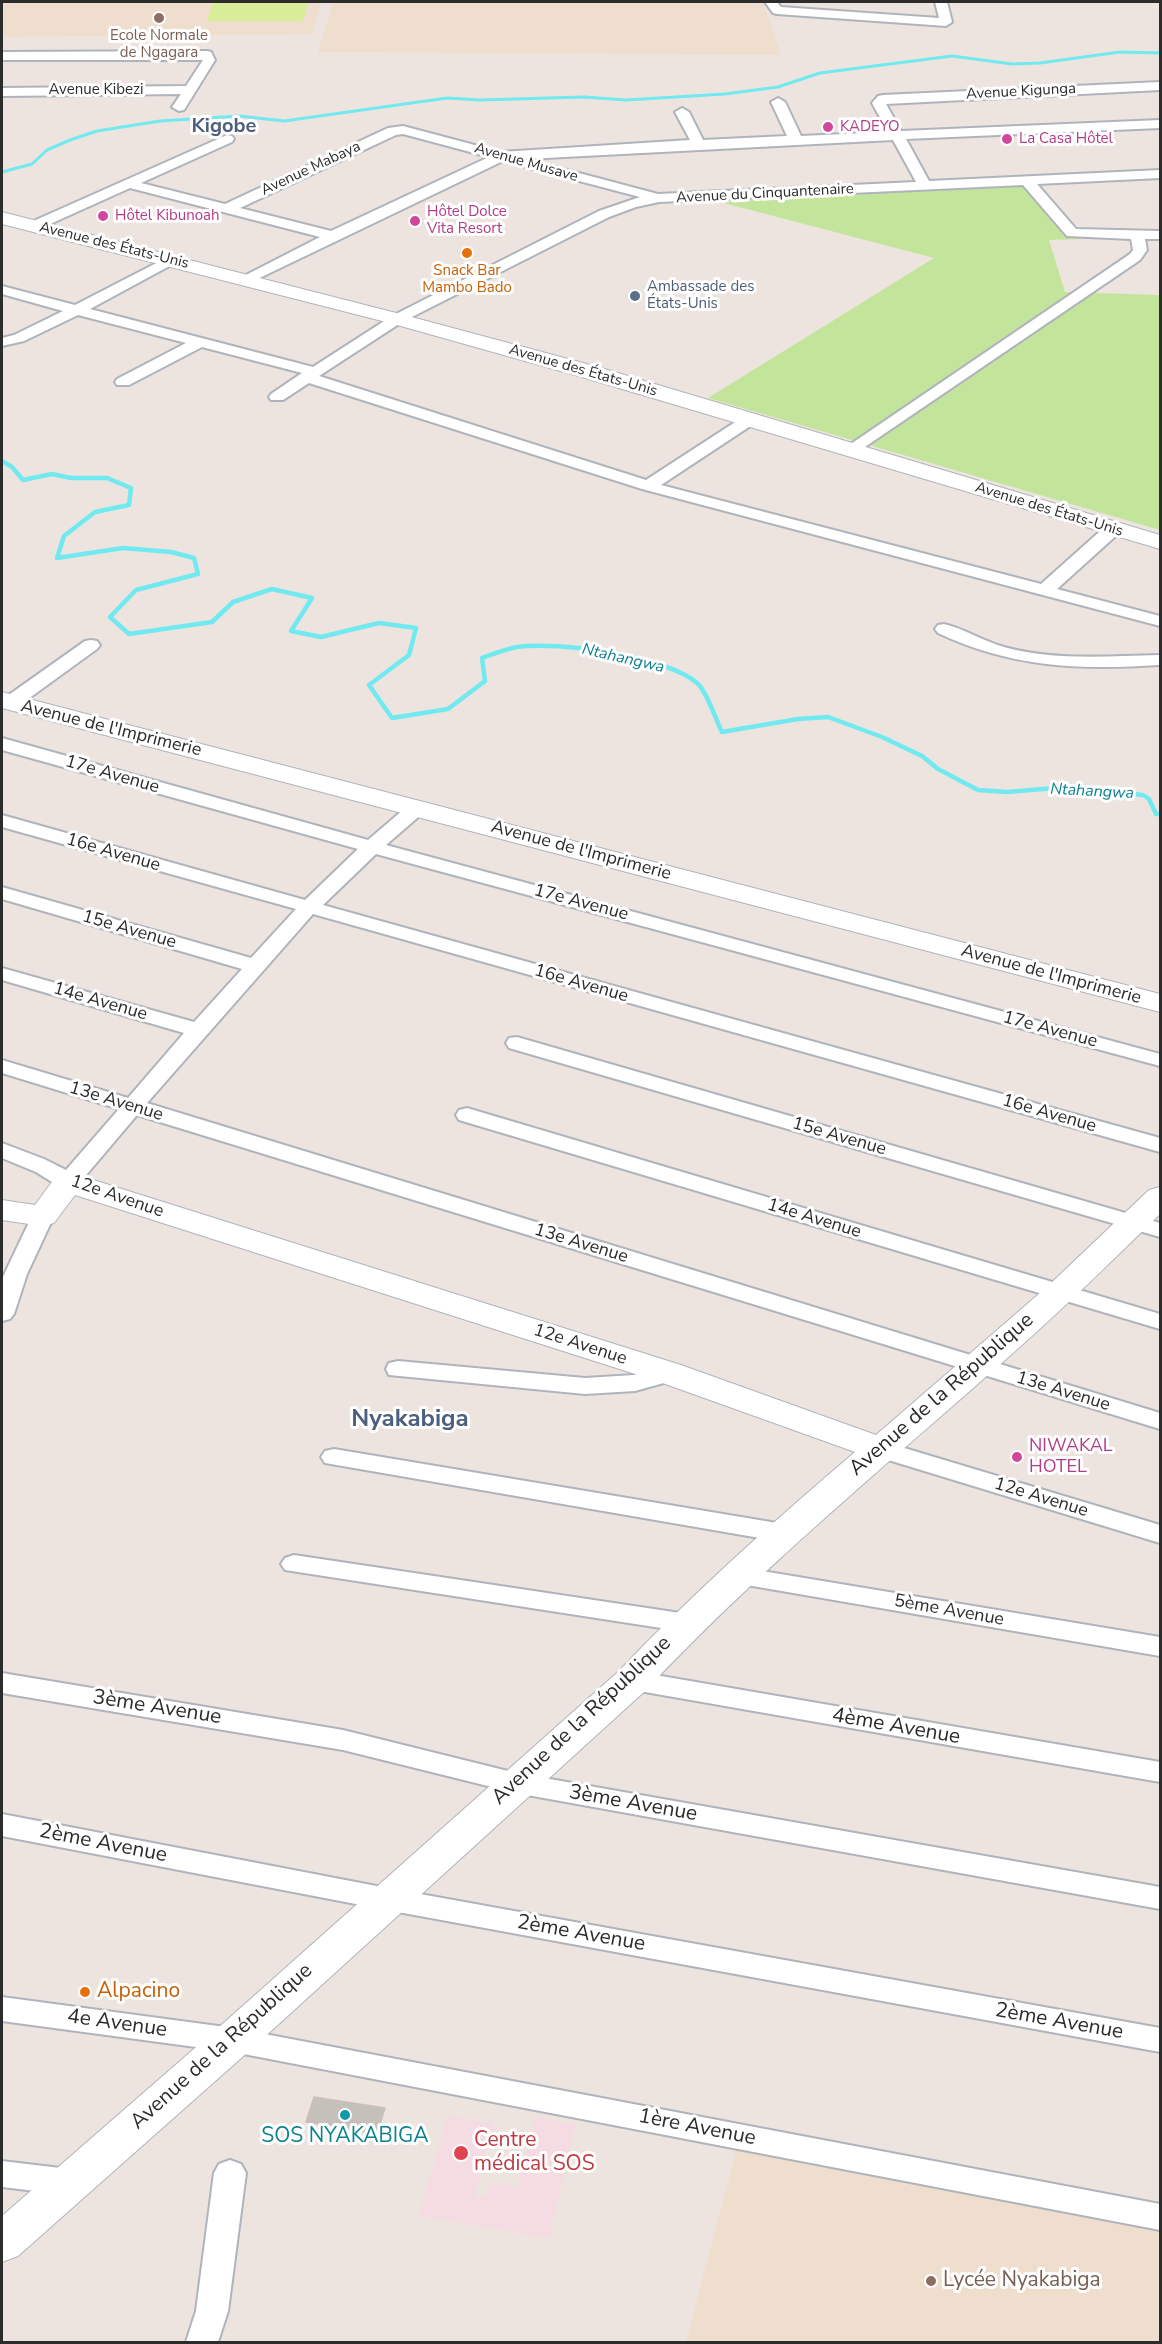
<!DOCTYPE html>
<meta charset="utf-8">
<style>
body{margin:0}
#map{position:relative;width:1162px;height:2344px;overflow:hidden;background:#eee4df;font-family:"Nunito Sans",sans-serif}
canvas{display:block}
.frame{position:absolute;inset:0;border:3px solid #2c2c2c;pointer-events:none}
</style>
<div id="map">
<canvas width="1162" height="2344"></canvas>
<div class="frame"></div>
</div>
<script>
const context = document.querySelector('canvas').getContext('2d');
context.lineJoin = 'round';
function fill(path, color) {
  context.fillStyle = color;
  context.fill(path, 'evenodd');
}
function trace(path, color, width, dash) {
  context.strokeStyle = color;
  context.lineWidth = width;
  context.lineCap = dash ? 'butt' : 'round';
  context.setLineDash(dash || []);
  context.stroke(path);
}
function drawText(font, color, halo, rows, align = 'center') {
  context.font = font + ' "Nunito Sans",sans-serif';
  context.lineWidth = 6;
  context.setLineDash([]);
  context.textBaseline = 'middle';
  context.strokeStyle = halo;
  context.fillStyle = color;
  for (const [text, x, y, turn = 0] of rows) {
    context.save();
    context.translate(x, y);
    context.rotate((+turn || 0) * Math.PI / 180);
    context.textAlign = isNaN(turn) ? turn : align;
    if (halo) context.strokeText(text, 0, 0);
    context.fillText(text, 0, 0);
    context.restore();
  }
}
const education = new Path2D(`
 M2 2H321L312 34 2 37Z
 M333 2H763L781 55 318 52Z
 M740 2136 1160 2220V2342H686Z`);
const medical = new Path2D(`
 M447 2116 494 2123 475 2196 485 2198 490 2182 517 2187 535 2117 576 2124 549 2238 419 2216Z`);
const green = new Path2D(`
 M1032 182 1081 239 1049 240 1065 292 1160 295V530L708 398 934 258 720 202Z`);
const pitch = new Path2D(`
 M213 2H308L303 21H207Z`);
const streamFar1 = new Path2D(`
 M2 172 32 164 47 150 70 140 97 131 160 121 239 116 284 121 447 98 480 100 584 97 626 100 725 94 778 87 820 73 952 56 1012 64 1040 63 1120 52 1160 53`);
const stream = new Path2D(`
 M2 461 12 467 23 480 52 474 71 478H107L131 488 129 505 95 512 64 536 57 558 123 548 171 552 194 558 198 574 136 590 110 617 129 634 212 622 233 602 272 589 312 598 291 631 321 637 379 623 416 628 409 655 369 685 392 718 448 709 485 681 482 658C493 654 506 649 517 647 557 641 666 656 697 683 706 690 716 720 722 732L798 719 828 717 882 737 922 756 938 769 978 790 1007 792 1067 787 1143 795 1149 799 1156 814H1160`);
const building = new Path2D(`
 M314 2097 385 2108 377 2134 306 2122Z`);
const street = new Path2D(`
 M765 2H777L781 7 939 18 935 2H947L952 22 946 26 777 14 773 13Z
 M207 51 211 52 215 60 184 110 179 111 172 107 181 94 2 96V88L186 86 203 60H2V52Z
 M1160 82V90L886 104 901 131 1160 120V128L906 139 929 181 1160 170V178L1037 184 1076 229 1160 231V239H1145L1147 250 1140 260 856 453H844L842 450 1130 254 1133 250 1131 239 1067 236 1023 185 659 202 636 207 609 217 402 322 319 376 646 480 743 417H755L757 420 755 423 661 485 1041 584 1107 525H1119L1121 529 1119 533 1057 589 1160 616V626L642 489 309 383 283 400H271L269 397 271 394 302 373 202 347 129 385H117L115 382 117 379 186 343 78 315 24 341 2 346V338L14 335 63 311 2 294V286L75 305 170 256 177 260 175 263 90 309 313 367 392 316 599 211 640 197 503 161 247 284 240 280 242 277 320 237 130 188 39 229 34 230 27 226 29 223 227 135 232 136 234 139 232 142 141 183 225 204 388 128 403 126 501 152 690 140 675 112 682 108 689 112 703 140 787 136 771 102 778 98 785 102 801 136 888 132 872 103 878 96 883 95ZM403 134 489 157 331 231 240 208 396 135ZM893 140 916 182 658 194 526 159Z
 M944 624C965 629 983 641 1004 647 1054 661 1108 656 1160 655V665C1080 670 1012 668 938 633L935 629 938 625Z
 M91 640 97 641 100 645 97 649 17 707H3L2 702 3 699 85 641Z
 M2 738 368 840 410 804H424L427 808 424 812 386 845 1160 1054V1066L376 854 323 905 1160 1138V1152L313 914 147 1103 1160 1413V1429L137 1115 76 1187 68 1189 60 1187 36 1172 2 1158V1143L44 1159 66 1170 119 1109 2 1073V1060L128 1098 184 1033 2 980V968L194 1022 242 969 2 899V887L251 958 296 909 2 827V815L305 900 358 849 2 750Z
 M517 1037 1160 1223V1237L509 1048 506 1043 509 1038Z
 M467 1108 1160 1314V1329L459 1120 456 1115 459 1110Z
 M43 1209 51 1211 54 1216 27 1274 14 1314 10 1319 2 1321V1279L32 1216 35 1211Z
 M398 1361 585 1378 634 1375 669 1365 678 1367 681 1373 678 1379 635 1391 585 1394 389 1375 386 1369 389 1363Z
 M881 1441 1160 1525V1543L872 1455 869 1449 872 1443Z
 M334 1449 783 1524 792 1527 796 1533 792 1539 783 1542 325 1463 321 1457 325 1451Z
 M294 1555 687 1614 696 1616 700 1623 696 1630 687 1632 285 1570 281 1564 285 1558Z
 M738 1567 1160 1637V1656L729 1582 725 1576 729 1570Z
 M632 1671 1160 1762V1782L622 1688 619 1681 622 1674Z
 M2 1673 343 1730 516 1773 1160 1887V1909L516 1793 343 1750 2 1693Z
 M2 1814 387 1888 1160 2028V2052L387 1910 2 1836Z
 M2 1997 233 2028 1160 2204V2230L233 2052 2 2021Z
 M230 2160 241 2164 246 2173 228 2311 218 2342H186L196 2311 214 2173 219 2164Z
 M2 2161 69 2169 80 2173 85 2182 80 2191 69 2195 2 2187Z`);
const secondary = new Path2D(`
 M2 212 404 315 598 367 1160 535V549L582 377 390 323 2 224Z
 M2 692 1160 994V1012L2 708Z
 M68 1172 681 1365 876 1435 1048 1286 1149 1190 1160 1187V1214C1104 1269 1048 1323 988 1375 871 1478 752 1577 645 1691L248 2052 18 2256 2 2262V2216L218 2028 619 1671C693 1593 773 1522 855 1452L657 1381 75 1195 54 1223 43 1226 2 1220V1200L35 1205 57 1175Z`);
const markers = [
 [159,18,6,"#8d6e63"],
 [828,127,6,"#d1479c"],
 [1007,139,6,"#d1479c"],
 [103,216,6,"#d1479c"],
 [415,221,6,"#d1479c"],
 [467,253,6,"#e8710a"],
 [635,296,6,"#5c6f8a"],
 [1017,1457,6,"#d1479c"],
 [85,1992,6,"#e8710a"],
 [345,2115,6,"#0f9aa8"],
 [461,2153,8,"#e0444e"],
 [931,2281,6,"#8d6e63"]
];
const farEducationnames = [
 ["Ecole Normale",159,36],
 ["de Ngagara",159,53]
];
const farStreetnames = [
 ["Avenue Kibezi",96,90],
 ["Avenue Kigunga",1021,92,-3],
 ["Avenue Musave",526,163,16],
 ["Avenue Mabaya",311,169,-25],
 ["Avenue du Cinquantenaire",765,194,-3],
 ["Avenue des États-Unis",114,246,14],
 ["Avenue des États-Unis",583,371,16],
 ["Avenue des États-Unis",1049,510,17]
];
const farHotelnames = [
 ["KADEYO",840,127],
 ["La Casa Hôtel",1019,139],
 ["Hôtel Dolce",427,212],
 ["Vita Resort",427,229],
 ["Hôtel Kibunoah",115,216]
];
const farFoodnames = [
 ["Snack Bar",467,271],
 ["Mambo Bado",467,288]
];
const farServicenames = [
 ["Ambassade des",647,287],
 ["États-Unis",647,304]
];
const farWaternames = [
 ["Ntahangwa",623,659,13],
 ["Ntahangwa",1092,792,3]
];
const streetNames = [
 ["Avenue de l'Imprimerie",111,729,14],
 ["17e Avenue",112,775,16],
 ["Avenue de l'Imprimerie",581,851,15],
 ["16e Avenue",113,853,16],
 ["17e Avenue",581,903,15],
 ["15e Avenue",129,930,16],
 ["Avenue de l'Imprimerie",1051,975,15],
 ["16e Avenue",581,984,16],
 ["14e Avenue",100,1002,16],
 ["17e Avenue",1050,1030,15],
 ["13e Avenue",116,1102,17],
 ["16e Avenue",1049,1114,16],
 ["15e Avenue",839,1137,16],
 ["12e Avenue",117,1197,19],
 ["14e Avenue",814,1219,17],
 ["13e Avenue",581,1244,17],
 ["12e Avenue",580,1345,18],
 ["13e Avenue",1063,1392,17],
 ["12e Avenue",1041,1498,17],
 ["5ème Avenue",949,1611,10]
];
const hotelNames = [
 ["NIWAKAL",1029,1447],
 ["HOTEL",1029,1468]
];
const farDistrictnames = [
 ["Kigobe",224,127]
];
const nearStreetnames = [
 ["Avenue de la République",942,1395,-41],
 ["3ème Avenue",157,1708,9],
 ["Avenue de la République",582,1721,-43],
 ["4ème Avenue",896,1727,10],
 ["3ème Avenue",633,1804,10],
 ["2ème Avenue",103,1844,11],
 ["2ème Avenue",581,1934,10],
 ["2ème Avenue",1059,2022,10],
 ["4e Avenue",117,2024,8],
 ["Avenue de la République",222,2047,-42],
 ["1ère Avenue",697,2128,11]
];
const nearFoodnames = [
 ["Alpacino",97,1992]
];
const nearCulturenames = [
 ["SOS NYAKABIGA",345,2137]
];
const nearHealthnames = [
 ["Centre",474,2141],
 ["médical SOS",474,2165]
];
const nearEducationnames = [
 ["Lycée Nyakabiga",943,2281]
];
const districtNames = [
 ["Nyakabiga",410,1420]
];
fill(education, '#efdece');
fill(medical, '#f4dce2');
fill(green, '#c3e59b');
fill(pitch, '#d9ec97');
trace(streamFar1, '#71e9f0', 3);
trace(stream, '#71e9f0', 4.5);
fill(building, '#c6c0ba');
trace(building, '#cac0b8', 1.5);
trace(street, '#afb4bc', 4);
trace(secondary, '#afb4bc', 2);
fill(street, '#fff');
fill(secondary, '#fff');
for (const [x, y, r, color] of markers) {
  const dot = new Path2D();
  dot.arc(x, y, r, 0, 2 * Math.PI);
  context.fillStyle = color;
  context.fill(dot);
  trace(dot, '#fff', 2);
}
drawText('15px', '#785e54', '#fff', farEducationnames);
drawText('15px', '#2c2c2c', '#fff', farStreetnames);
drawText('15px', '#b23c85', '#fff', farHotelnames, 'left');
drawText('15px', '#c56008', '#fff', farFoodnames);
drawText('15px', '#4e5e75', '#fff', farServicenames, 'left');
drawText('italic 16px', '#0c8092', '#fff', farWaternames);
drawText('18px', '#2c2c2c', '#fff', streetNames);
drawText('18px', '#b23c85', '#fff', hotelNames, 'left');
drawText('bold 20px', '#4c5f7e', '#fff', farDistrictnames);
drawText('21px', '#2c2c2c', '#fff', nearStreetnames);
drawText('21px', '#c56008', '#fff', nearFoodnames, 'left');
drawText('21px', '#0d838f', '#fff', nearCulturenames);
drawText('21px', '#be3a42', '#fff', nearHealthnames, 'left');
drawText('21px', '#785e54', '#fff', nearEducationnames, 'left');
drawText('bold 24px', '#4c5f7e', '#fff', districtNames);
</script>
